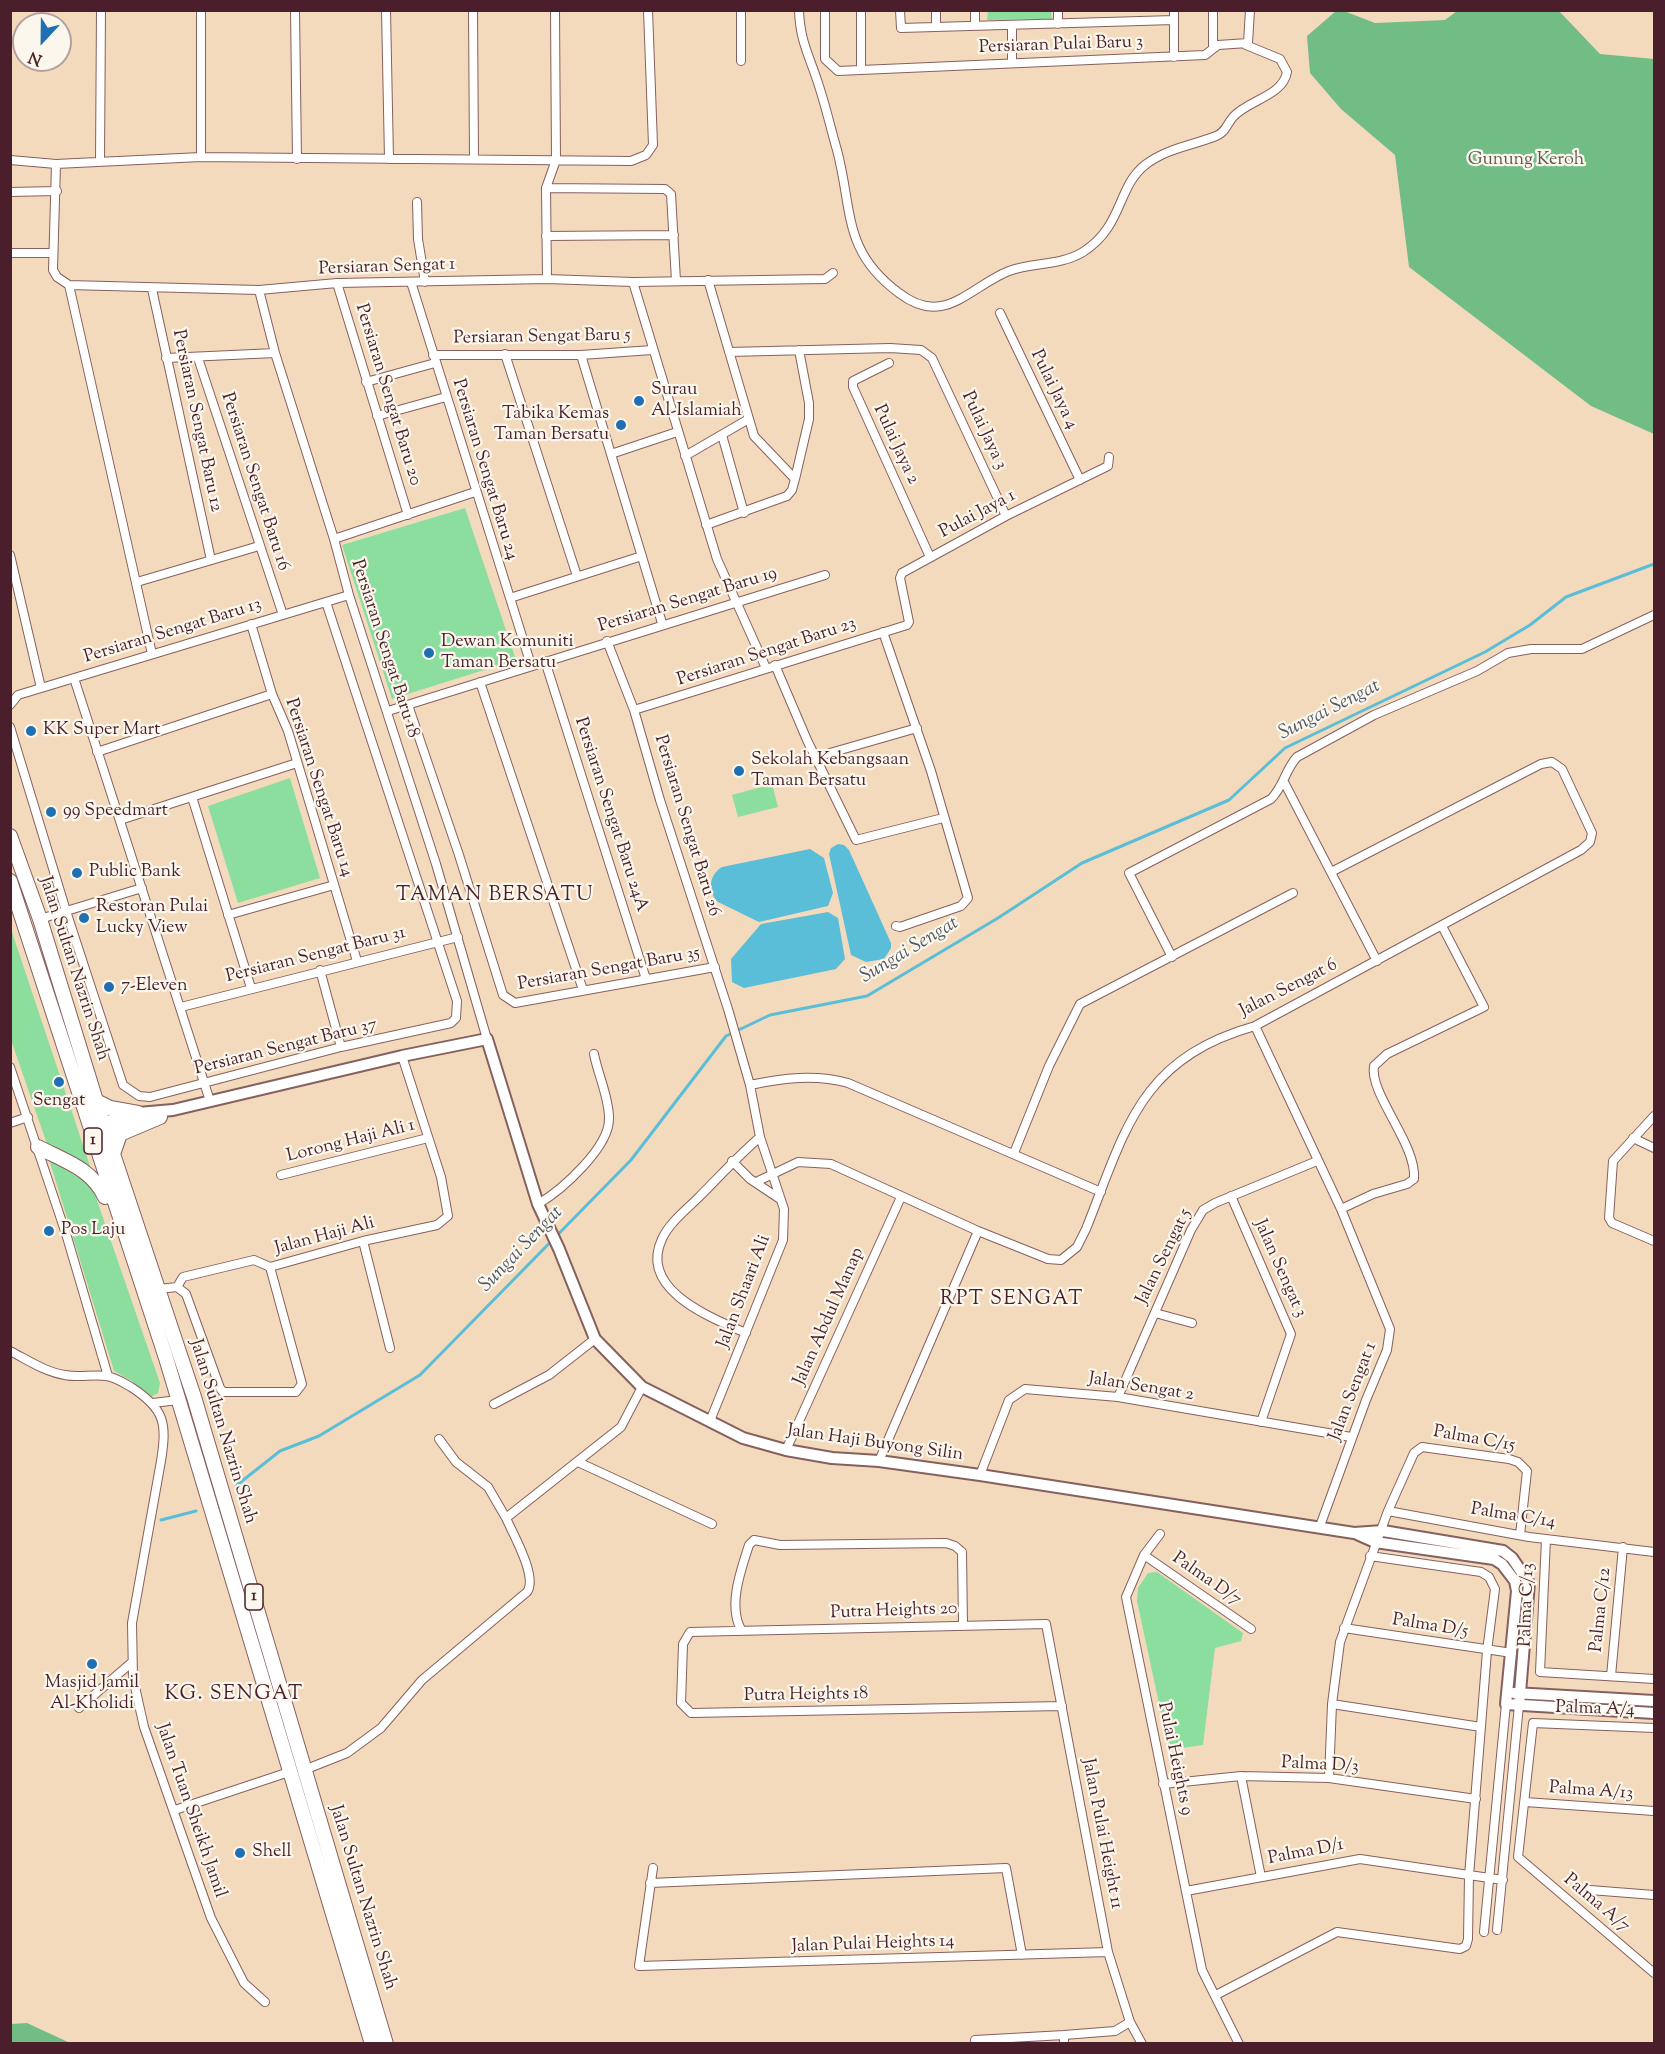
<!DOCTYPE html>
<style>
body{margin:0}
#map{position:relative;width:1665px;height:2054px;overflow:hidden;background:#f4dabc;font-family:"Sorts Mill Goudy",serif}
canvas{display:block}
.frame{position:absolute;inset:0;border:12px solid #4a1f2b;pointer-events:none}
.north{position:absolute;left:12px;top:12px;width:60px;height:60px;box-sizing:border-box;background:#fbf7ec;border:2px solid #b4a19f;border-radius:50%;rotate:202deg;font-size:16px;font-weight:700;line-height:24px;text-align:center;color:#4a1f2b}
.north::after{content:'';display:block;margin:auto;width:21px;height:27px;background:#1f6fb2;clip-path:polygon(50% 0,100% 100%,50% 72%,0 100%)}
</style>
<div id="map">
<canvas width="1665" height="2054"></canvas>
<div class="frame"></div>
<div class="north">N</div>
</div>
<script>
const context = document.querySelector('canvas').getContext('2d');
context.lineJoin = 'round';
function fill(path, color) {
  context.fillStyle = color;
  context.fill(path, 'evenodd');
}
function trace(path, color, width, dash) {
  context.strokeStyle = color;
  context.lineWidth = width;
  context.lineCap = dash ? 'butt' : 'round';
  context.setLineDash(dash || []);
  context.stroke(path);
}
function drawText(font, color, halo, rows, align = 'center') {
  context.font = font + ' "Sorts Mill Goudy",serif';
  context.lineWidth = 4.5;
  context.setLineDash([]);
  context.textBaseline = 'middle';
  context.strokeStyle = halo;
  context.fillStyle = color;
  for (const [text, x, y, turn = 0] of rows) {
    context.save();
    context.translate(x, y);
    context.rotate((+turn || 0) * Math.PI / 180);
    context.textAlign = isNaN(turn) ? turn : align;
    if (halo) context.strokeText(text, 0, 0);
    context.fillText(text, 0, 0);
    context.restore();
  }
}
const green = new Path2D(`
 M988 11H1051L1052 19 987 20Z
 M465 508 516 660 392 699 342 545Z
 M290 778 320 878 238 903 208 806Z
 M772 784 778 807 738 817 732 795Z
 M10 926 91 1169 48 1147 11 1040Z
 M49 1159 92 1186 160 1383 158 1393 151 1397 132 1381 114 1371Z
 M1157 1572 1243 1633 1241 1641 1215 1648 1203 1745 1169 1750 1137 1601 1138 1588 1148 1573Z`);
const forest = new Path2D(`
 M1336 11H1344L1375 23 1445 20 1457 11H1559L1600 54 1654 59V434L1591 406 1409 267 1395 155 1341 109 1310 73 1307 36Z
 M27 2023 68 2042 70 2043H11V2024Z`);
const water = new Path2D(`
 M838 844 844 845 849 850 891 943V948L884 959 866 962 851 955 829 854 831 848Z
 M810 849 824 858 833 893 828 906 759 922 718 902C707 891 709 875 722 867Z
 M828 912 838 918 845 959 836 969 744 988 732 982 731 959 761 924Z`);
const stream = new Path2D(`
 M237 1485 280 1451 319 1436 420 1375 631 1160 726 1036 770 1015 867 996 998 918 1082 863 1229 800 1285 748 1485 652 1530 625 1566 597 1654 564
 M161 1520 196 1511`);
const street = new Path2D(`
 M201 10V157
 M295 10 297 159
 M386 10 389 159
 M473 10 474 159
 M741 10V61
 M799 10C800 40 808 53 817 80 825 103 830 126 837 150 853 210 842 251 899 293 912 303 925 309 941 306 962 303 987 279 1009 271 1033 262 1060 266 1083 252 1123 227 1117 187 1145 165 1167 148 1191 146 1216 136 1226 132 1227 124 1233 117 1248 100 1283 96 1287 72L1280 59 1246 45
 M825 10V59L838 71 1205 55 1218 45 1248 43 1250 10
 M861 10V70
 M900 10 901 28 1174 20
 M936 10V27
 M1213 10V48
 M1058 24V10
 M1012 25V63
 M975 26V10
 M1174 57V10
 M10 160 56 164 201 157 631 161 646 155 653 145 648 10
 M100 161 101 10
 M56 164 53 270 57 277 69 285 259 290 337 283 547 279 633 282 825 279 833 273
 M546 188 665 189 671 194 676 281
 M10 192 57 191
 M417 202 418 239 425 282
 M546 236 674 235
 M10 253H52
 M547 279 546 188 556 160 555 10
 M411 282 531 665
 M633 282 717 559 766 668
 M337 283 408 515
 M69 285 152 654
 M152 289 211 560
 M259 290 275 353 334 539 349 595 436 864 487 1039
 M1000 313 1080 480
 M729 352 890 348 921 350 932 358 1006 516
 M505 354 577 576
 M433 355H581L652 350
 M581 355 662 623
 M166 358 275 353
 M198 358 283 615
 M889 363 853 381V387L930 557
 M366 382 435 363
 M377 416 446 397
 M722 435 744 513
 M611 454 677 432
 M685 456 747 420
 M795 479 809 419V403L799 350
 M706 525 787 496 792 490 795 479 754 436 708 280
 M334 539 475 492
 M10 555 41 688
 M137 582 259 546
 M510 598 642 556
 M251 624 272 694 288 731 357 961
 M883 632 931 771 968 898 961 906 900 927 896 926
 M607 641 634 710 660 800 728 1009 750 1085 760 1137 784 1209 783 1240 710 1421
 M545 661 646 979
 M775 665 807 740 856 840 943 818
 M74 678 210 1101
 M480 682 583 990
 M10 705 18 695 349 595
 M408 705 459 855 503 995 515 1003 715 967
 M634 710 907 625 909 622 900 578 902 573 1006 516 1108 466 1109 457
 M388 711 825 575
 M10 727 66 911 123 1085 139 1096 150 1097 341 1047 451 1023 456 1018 457 1001 326 602
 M97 752 272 694
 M816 757 917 728
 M1284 782 1377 961
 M192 797 251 988
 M120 820 297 763
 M228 915 334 885
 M40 919 142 888
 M1172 957 1129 873 1271 799C1284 786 1285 770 1297 757L1374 715 1477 671 1508 653 1531 649H1582L1654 615
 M320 970 341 1047
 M181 1007 458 937
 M1255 1026 1341 1209 1390 1329 1387 1350 1366 1400 1320 1526
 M10 1067 67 1237 108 1376
 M750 1085C783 1078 815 1074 848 1083L1101 1192
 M1654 1116 1613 1161 1609 1218 1612 1223 1654 1241
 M10 1123 28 1117
 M1633 1138 1654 1148
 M1014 1153 1049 1066 1080 1004 1293 893
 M732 1161 750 1179 780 1199
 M281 1175 428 1138
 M756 1182 798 1162 831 1164 978 1231 1048 1259 1061 1260 1077 1247 1086 1229C1126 1129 1139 1059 1255 1026L1581 850 1590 842 1592 833 1562 769 1552 762 1541 764 1333 871
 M1231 1196 1291 1334 1261 1422
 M538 1204C562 1190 610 1147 609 1118 609 1097 598 1075 594 1054
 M1341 1209 1373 1194 1407 1184 1414 1179C1417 1144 1369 1094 1374 1066L1387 1054 1484 1007 1442 926
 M363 1241 390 1348
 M177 1287 183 1277 254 1260 270 1267
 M159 1289 177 1287 186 1294 220 1388 223 1392H296L302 1384 270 1267 363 1241 437 1225 448 1216 441 1177 402 1056
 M1155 1313 1192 1323
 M746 1333C712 1318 638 1290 662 1239 669 1223 686 1210 698 1198 719 1177 738 1156 760 1137
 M10 1351C28 1360 45 1372 65 1375 79 1378 93 1374 106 1376 115 1377 124 1383 131 1387 165 1409 167 1423 161 1461L132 1623 133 1678 144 1727 211 1918 244 1983 265 2002
 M1118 1397 1191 1230 1203 1210 1215 1203 1317 1161
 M153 1403 178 1400
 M494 1404 549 1375 595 1339
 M439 1439 456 1462 488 1487 506 1518 621 1427 642 1387
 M786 1450 901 1197
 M879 1461 978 1231
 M578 1462 712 1524
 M980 1475 1009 1400 1025 1389 1118 1397 1351 1437
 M1388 1511 1414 1453 1422 1447 1509 1459 1518 1462 1527 1471 1520 1535
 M1160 1534 1144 1555 1126 1597 1202 1970 1239 2044
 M1546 1539 1540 1672 1654 1679
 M1144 1555 1251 1629
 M1344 1628 1512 1653
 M742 1631C727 1607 741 1570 749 1545L754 1540 780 1545 946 1543 955 1546 962 1552 963 1625
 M1611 1676 1623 1547
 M1332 1704 1481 1727
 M1062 1706 691 1713 681 1703 683 1644 690 1632 1046 1624 1108 1952 1130 2022 1142 2044
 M79 1708 131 1663
 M1654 1728 1533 1723 1518 1857 1654 1973
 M304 1770 347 1753 381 1728 422 1680 527 1592C538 1577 513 1534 506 1518
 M1241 1776 1261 1877
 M1329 1778 1332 1704 1340 1642 1388 1511 1529 1537 1654 1552
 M1163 1784 1241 1776 1329 1778 1476 1799
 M1525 1802 1654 1811
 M175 1810 289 1772
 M653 1868 639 1966 1108 1952
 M650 1883 1006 1868 1022 1955
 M1590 1890 1654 1895
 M1186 1891 1360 1859 1503 1880
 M1497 1930 1519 1705
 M1484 1932 1506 1704
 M1216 1995 1337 1932 1460 1949 1466 1946 1468 1939 1469 1876 1487 1651 1495 1589 1489 1577 1481 1572 1370 1556
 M975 2040 1064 2035
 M1064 2044V2035L1115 2031 1130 2022`);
const secondary = new Path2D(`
 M103 1122 138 1113 173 1110 402 1056 487 1039 538 1204 559 1249 595 1339 642 1387 743 1438 786 1450 832 1458 879 1461 980 1475 1354 1533 1383 1531 1503 1551 1512 1558 1529 1583 1519 1705
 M105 1130 137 1122
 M1357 1534 1375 1542 1494 1559 1502 1564 1515 1581 1517 1591 1506 1704 1654 1713
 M1514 1693 1654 1701`);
const highway = new Path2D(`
 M10 836 40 919 105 1130 194 1397 386 2044
 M10 881 166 1358 372 2044
 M96 1101 110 1108 138 1113
 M38 1147C65 1161 92 1169 105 1197
 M113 1154 120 1134 160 1117`);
const markers = [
 [639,401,6,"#1f6fb2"],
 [621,425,6,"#1f6fb2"],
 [429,653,6,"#1f6fb2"],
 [31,731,6,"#1f6fb2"],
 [739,771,6,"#1f6fb2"],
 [51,812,6,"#1f6fb2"],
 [77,873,6,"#1f6fb2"],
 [84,918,6,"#1f6fb2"],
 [109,987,6,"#1f6fb2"],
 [59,1082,6,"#1f6fb2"],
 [49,1231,6,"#1f6fb2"],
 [92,1664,6,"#1f6fb2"],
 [240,1853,6,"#1f6fb2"]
];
const shields = [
 [93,1141,18],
 [254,1597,18]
];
const shieldNames = [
 ["1",93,1141],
 ["1",254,1597]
];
const streetNames = [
 ["Persiaran Pulai Baru 3",1061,46,-2],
 ["Persiaran Sengat 1",387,268,-2],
 ["Persiaran Sengat Baru 5",542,338,-1],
 ["Pulai Jaya 4",1053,390,64],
 ["Persiaran Sengat Baru 20",387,395,73],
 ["Persiaran Sengat Baru 12",196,421,78],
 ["Pulai Jaya 3",983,431,65],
 ["Pulai Jaya 2",895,445,65],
 ["Persiaran Sengat Baru 24",484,470,73],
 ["Persiaran Sengat Baru 16",254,482,72],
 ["Pulai Jaya 1",978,515,-28],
 ["Persiaran Sengat Baru 19",688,601,-17],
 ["Persiaran Sengat Baru 13",173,632,-17],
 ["Persiaran Sengat Baru 18",384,649,72],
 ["Persiaran Sengat Baru 23",767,653,-18],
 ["Persiaran Sengat Baru 14",318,788,72],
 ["Persiaran Sengat Baru 24A",610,815,72],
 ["Persiaran Sengat Baru 26",686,826,73],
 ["Persiaran Sengat Baru 31",316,956,-14],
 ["Jalan Sultan Nazrin Shah",73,969,72],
 ["Persiaran Sengat Baru 35",609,970,-10],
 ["Jalan Sengat 6",1289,989,-27],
 ["Persiaran Sengat Baru 37",286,1048,-14],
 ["Lorong Haji Ali 1",351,1142,-14],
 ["Jalan Haji Ali",325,1237,-15],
 ["Jalan Sengat 5",1165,1257,-64],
 ["Jalan Sengat 3",1279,1269,66],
 ["Jalan Shaari Ali",745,1292,-69],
 ["Jalan Abdul Manap",830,1317,-66],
 ["Jalan Sengat 2",1141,1388,9],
 ["Jalan Sengat 1",1354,1392,-69],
 ["Jalan Sultan Nazrin Shah",222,1432,73],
 ["Palma C/15",1474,1440,10],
 ["Jalan Haji Buyong Silin",875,1444,8],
 ["Palma C/14",1513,1517,9],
 ["Palma D/7",1206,1580,35],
 ["Palma C/13",1528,1605,-88],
 ["Palma C/12",1602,1610,-84],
 ["Putra Heights 20",894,1612,-2],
 ["Palma D/5",1430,1627,9],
 ["Putra Heights 18",806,1696,-1],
 ["Palma A/4",1595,1710,2],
 ["Pulai Heights 9",1174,1759,78],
 ["Palma D/3",1320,1766,3],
 ["Palma A/13",1591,1792,4],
 ["Jalan Tuan Sheikh Jamil",190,1811,71],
 ["Jalan Pulai Height 11",1101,1834,79],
 ["Palma D/1",1306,1853,-11],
 ["Jalan Sultan Nazrin Shah",362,1898,73],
 ["Palma A/7",1596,1904,40],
 ["Jalan Pulai Heights 14",873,1945,-2]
];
const parkNames = [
 ["Gunung Keroh",1526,161]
];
const poiNames = [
 ["Surau",651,391],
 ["Al-Islamiah",651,412],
 ["Tabika Kemas",609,415,"right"],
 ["Taman Bersatu",609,436,"right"],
 ["Dewan Komuniti",441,643],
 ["Taman Bersatu",441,664],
 ["KK Super Mart",43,731],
 ["Sekolah Kebangsaan",751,761],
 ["Taman Bersatu",751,782],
 ["99 Speedmart",63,812],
 ["Public Bank",89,873],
 ["Restoran Pulai",96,908],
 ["Lucky View",96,929],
 ["7-Eleven",121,987],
 ["Sengat",59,1102,"center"],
 ["Pos Laju",61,1231],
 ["Masjid Jamil",92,1684,"center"],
 ["Al-Kholidi",92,1705,"center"],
 ["Shell",252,1853]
];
const waterNames = [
 ["Sungai Sengat",1330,711,-27],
 ["Sungai Sengat",910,951,-31],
 ["Sungai Sengat",522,1250,-46]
];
const neighbourhoodNames = [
 ["TAMAN BERSATU",495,897],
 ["RPT SENGAT",1012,1301],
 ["KG. SENGAT",234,1696]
];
fill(green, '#8cde9e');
fill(forest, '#71bd85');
fill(water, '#5abed8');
trace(stream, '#5abed8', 3);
trace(street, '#86605e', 10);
trace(secondary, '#86605e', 14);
trace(highway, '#86605e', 16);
trace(street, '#fff', 8);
trace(secondary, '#fff', 10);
trace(highway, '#fff', 14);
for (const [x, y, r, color] of markers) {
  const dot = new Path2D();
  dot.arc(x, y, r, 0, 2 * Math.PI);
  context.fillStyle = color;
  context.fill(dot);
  trace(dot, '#fbf7ec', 2);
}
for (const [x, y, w] of shields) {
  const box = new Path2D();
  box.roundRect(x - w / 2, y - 13, w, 26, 4.5);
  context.fillStyle = '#fbf7ec';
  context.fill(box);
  trace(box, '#4a1f2b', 1.5);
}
drawText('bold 16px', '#4a1f2b', null, shieldNames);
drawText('18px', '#4a1f2b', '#fbf7ec', streetNames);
drawText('18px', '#5e584e', '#fbf7ec', parkNames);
drawText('18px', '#4a1f2b', '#fbf7ec', poiNames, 'left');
drawText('italic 20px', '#505768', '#fbf7ec', waterNames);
context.letterSpacing = '1.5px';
drawText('20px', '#4a1f2b', '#fbf7ec', neighbourhoodNames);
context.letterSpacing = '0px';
</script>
